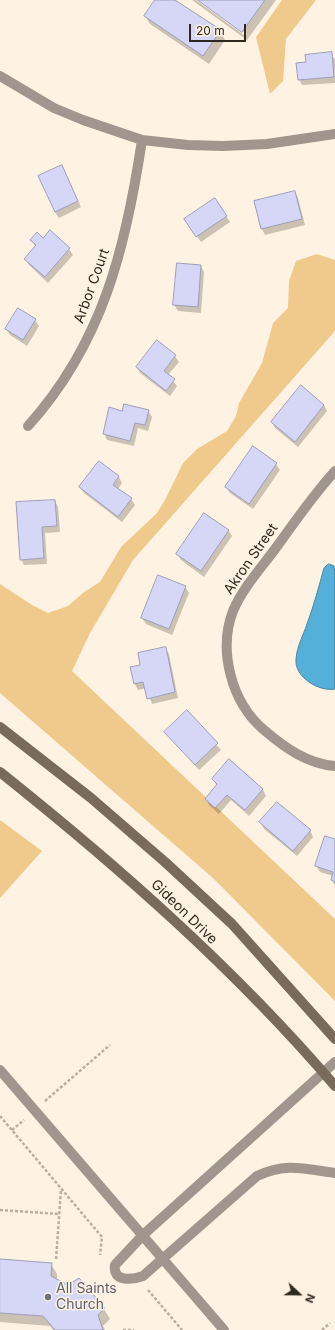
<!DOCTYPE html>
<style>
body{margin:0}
#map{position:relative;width:335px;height:1330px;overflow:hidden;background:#fef3e2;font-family:Inter,sans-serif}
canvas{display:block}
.north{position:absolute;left:279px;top:1274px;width:40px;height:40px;-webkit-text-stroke:3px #fef3e2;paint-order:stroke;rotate:112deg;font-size:11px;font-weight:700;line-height:16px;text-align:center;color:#2f281e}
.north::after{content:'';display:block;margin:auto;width:14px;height:18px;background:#2f281e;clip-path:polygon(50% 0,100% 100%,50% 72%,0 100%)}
.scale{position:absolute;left:189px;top:24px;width:57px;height:18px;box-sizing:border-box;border:2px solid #2f281e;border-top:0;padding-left:5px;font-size:12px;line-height:14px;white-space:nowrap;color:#2f281e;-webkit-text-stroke:3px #fef3e2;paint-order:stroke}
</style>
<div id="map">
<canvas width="335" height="1330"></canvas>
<div class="north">N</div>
<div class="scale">20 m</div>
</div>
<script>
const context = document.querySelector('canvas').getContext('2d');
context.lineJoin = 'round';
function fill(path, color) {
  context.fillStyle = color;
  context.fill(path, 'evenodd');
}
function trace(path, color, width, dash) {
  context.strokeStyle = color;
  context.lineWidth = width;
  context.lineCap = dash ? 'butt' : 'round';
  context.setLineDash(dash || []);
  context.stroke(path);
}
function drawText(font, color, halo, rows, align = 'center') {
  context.font = font + ' Inter,sans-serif';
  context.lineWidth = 3;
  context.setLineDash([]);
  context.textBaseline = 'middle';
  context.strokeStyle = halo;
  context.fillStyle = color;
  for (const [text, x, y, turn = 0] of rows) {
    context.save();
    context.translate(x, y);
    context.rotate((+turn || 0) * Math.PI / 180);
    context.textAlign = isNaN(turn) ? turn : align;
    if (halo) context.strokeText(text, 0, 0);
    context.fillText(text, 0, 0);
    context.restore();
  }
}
const green = new Path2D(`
 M282 0H316L286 39 283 81 270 94 256 37Z
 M317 254 335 260V331L133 560 90 633 72 671 335 919V1001L214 879 0 693V584L32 605 48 613 68 606 84 592 100 582 121 547 157 513 166 498 183 463 197 449 227 431 236 416 239 403 262 363 273 323 288 308 289 281 296 261Z
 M0 820 42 851 0 898Z`);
const water = new Path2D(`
 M329 564 334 566 335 575V689C319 692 294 677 296 659 297 646 303 636 307 624 314 605 319 586 324 568Z`);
const shadow = new Path2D(`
 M156 0H174L220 31 225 40 209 64 150 24 145 16Z
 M192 0H196L245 36 247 34 199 0H276L247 40Z
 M331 53 335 60V83L302 85 299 79 307 63Z
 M65 173 81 207 59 218 55 212Z
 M295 192 298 198 305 225 265 235 262 229 255 202Z
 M226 216 230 222 201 242 189 225Z
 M50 232 69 249 73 255 48 283 29 265 25 259 36 247 31 240 43 239Z
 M201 266 204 272 201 313 178 311 174 305Z
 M35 320 39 326 27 346 10 335 6 329Z
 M175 356 179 362 168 375 177 386 170 396 140 373 137 367Z
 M324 405 327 411 298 447 275 428 272 422Z
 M148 411 152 417 148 431 138 428 134 446 107 440 104 433 123 412Z
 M99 462 119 477 122 483 118 489 131 499 135 505 122 522 84 493 80 487Z
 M276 464 280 470 253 509 230 493 226 487Z
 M55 501 58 507 60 532 45 533 47 564 24 565 21 559Z
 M228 530 232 536 204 577 181 560 177 554Z
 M185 586 189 593 172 635 146 624 142 618Z
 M165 648 169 654 178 698 152 704 146 688 138 690 135 684 142 666Z
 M187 712 221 750 199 770 165 732Z
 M229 760 263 790 266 796 249 816 231 800 219 814 209 805 206 799 217 786 213 779Z
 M261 823 310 830 313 837 297 856 264 829Z
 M335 840V886L332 880 333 876 320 872 316 866Z
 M0 1260 51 1264 57 1274V1281L68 1287 79 1279 104 1309 110 1319 103 1326 105 1330H53L50 1326 0 1322Z`);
const building = new Path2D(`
 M155 0H175L221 30 203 56 144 16Z
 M198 0H265L242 32Z
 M332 52 334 77 298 80 296 63 306 62 305 55Z
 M62 165 78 201 55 212 38 176Z
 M295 191 302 219 261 229 254 201Z
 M215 198 227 216 196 237 184 219Z
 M50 230 70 248 45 277 24 259 36 245 30 240 37 232 43 238Z
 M177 263 201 265 198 307 173 305Z
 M18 308 36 319 23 340 5 329Z
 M157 340 176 355 164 371 175 379 166 391 136 367Z
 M301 385 324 405 295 442 271 422Z
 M124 404 149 410 145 425 135 423 130 441 103 434 109 407 122 411Z
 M253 446 277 463 249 504 225 487Z
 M99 461 119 476 113 485 132 498 118 517 79 487Z
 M55 500 57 526 42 527 44 558 20 560 16 502Z
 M204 513 229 530 201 571 176 554Z
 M158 575 186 586 169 629 141 618Z
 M166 647 175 692 147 699 143 682 134 684 130 667 140 665 138 653Z
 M187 710 218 743 195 765 164 732Z
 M229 759 263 789 245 810 227 795 215 808 205 799 217 784 212 779Z
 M277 802 311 830 293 851 259 822Z
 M325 836 335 839V882L331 880 333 872 315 866Z
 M0 1259 52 1263 51 1276 68 1285 79 1278 105 1308 98 1315 103 1330H55L43 1316 0 1313Z`);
const path = new Path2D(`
 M45 1101 110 1045
 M0 1116 102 1237 100 1255
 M12 1130 24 1120
 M0 1210 59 1214
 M56 1259 61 1190
 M148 1290 182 1330
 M123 1330H134
 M322 1330 330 1323`);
const service = new Path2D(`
 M335 1062 143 1235 115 1265C112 1282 132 1280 143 1276L257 1176C286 1162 305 1169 335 1173
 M0 1070 224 1330`);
const minor = new Path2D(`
 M0 76 54 108 83 120 142 140 188 145 223 146 267 144 335 134
 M28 426C103 343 126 247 142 140
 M335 471C314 494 296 520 278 545 263 566 243 587 233 611 218 650 231 702 264 730 284 747 307 764 335 766`);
const secondary = new Path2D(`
 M0 727 91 798 165 862 232 924 335 1039
 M0 772C119 867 236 970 335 1086`);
const markers = [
 [48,1297,4,"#6b7280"]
];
const streetNames = [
 ["Arbor Court",92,286,-70],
 ["Akron Street",251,559,-55],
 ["Gideon Drive",184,912,44]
];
const worshipNames = [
 ["All Saints",56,1289],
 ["Church",56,1305]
];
fill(green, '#f0ca8c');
fill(water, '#54afd9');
trace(water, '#4986a1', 1);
fill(shadow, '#0003');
fill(building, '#d6d7f6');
trace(building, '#9d9dba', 1);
trace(path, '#b9afa0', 2.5, [3, 2]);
trace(service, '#a1968d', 10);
trace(minor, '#a1968d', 10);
trace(secondary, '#796a5c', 10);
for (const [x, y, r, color] of markers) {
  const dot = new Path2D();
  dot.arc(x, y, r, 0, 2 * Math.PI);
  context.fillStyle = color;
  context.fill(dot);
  trace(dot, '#fef3e2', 1.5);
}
drawText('14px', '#2f281e', '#fef3e2', streetNames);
drawText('14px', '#5b616d', '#fef3e2', worshipNames, 'left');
</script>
